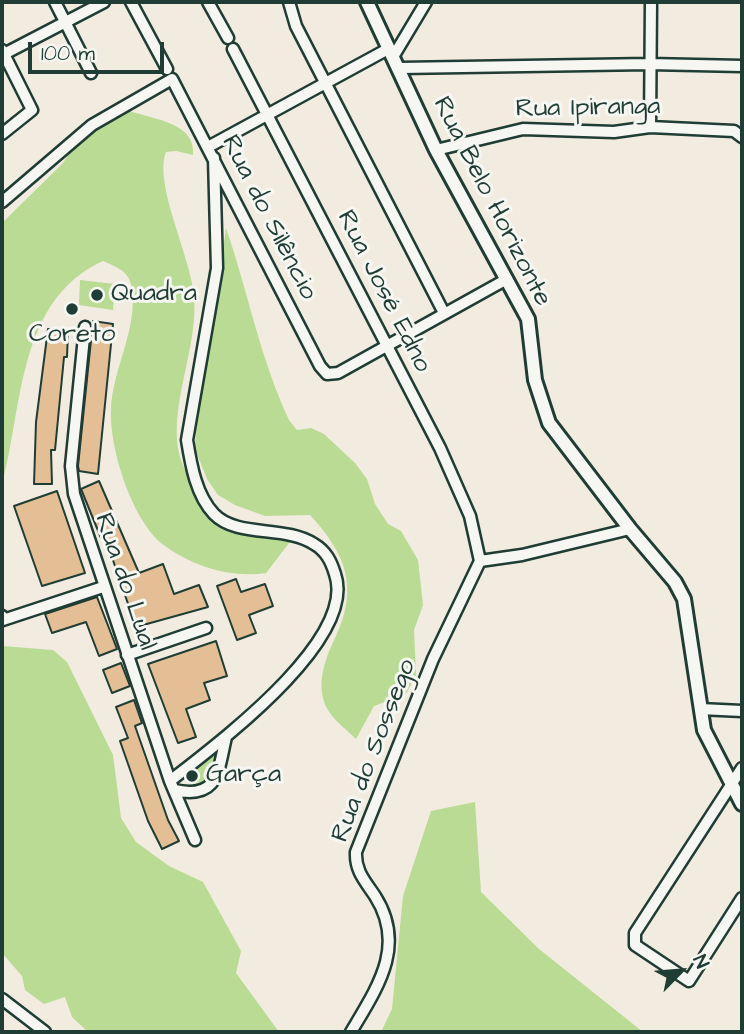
<!DOCTYPE html>
<meta charset="utf-8">
<style>
body{margin:0}
#map{position:relative;width:744px;height:1034px;overflow:hidden;background:#f2ebdf;font-family:"Architects Daughter",sans-serif}
canvas{display:block}
.frame{position:absolute;inset:0;border:4px solid #1f3d34;pointer-events:none}
.north{position:absolute;left:646px;top:936px;width:70px;height:70px;-webkit-text-stroke:5px #f6f6f2;paint-order:stroke;rotate:65deg;font-size:19px;font-weight:700;line-height:28px;text-align:center;color:#1f3d34}
.north::after{content:'';display:block;margin:auto;width:24px;height:32px;background:#1f3d34;clip-path:polygon(50% 0,100% 100%,50% 72%,0 100%)}
.scale{position:absolute;left:28px;top:42px;width:136px;height:32px;box-sizing:border-box;border:4px solid #1f3d34;border-top:0;padding-left:9px;font-size:21px;line-height:24px;white-space:nowrap;color:#1f3d34;-webkit-text-stroke:5px #f6f6f2;paint-order:stroke}
</style>
<div id="map">
<canvas width="744" height="1034"></canvas>
<div class="frame"></div>
<div class="north">N</div>
<div class="scale">100 m</div>
</div>
<script>
const context = document.querySelector('canvas').getContext('2d');
context.lineJoin = 'round';
function fill(path, color) {
  context.fillStyle = color;
  context.fill(path, 'evenodd');
}
function trace(path, color, width, dash) {
  context.strokeStyle = color;
  context.lineWidth = width;
  context.lineCap = dash ? 'butt' : 'round';
  context.setLineDash(dash || []);
  context.stroke(path);
}
function drawText(font, color, halo, rows, align = 'center') {
  context.font = font + ' "Architects Daughter",sans-serif';
  context.lineWidth = 6;
  context.setLineDash([]);
  context.textBaseline = 'middle';
  context.strokeStyle = halo;
  context.fillStyle = color;
  for (const [text, x, y, turn = 0] of rows) {
    context.save();
    context.translate(x, y);
    context.rotate((+turn || 0) * Math.PI / 180);
    context.textAlign = isNaN(turn) ? turn : align;
    if (halo) context.strokeText(text, 0, 0);
    context.fillText(text, 0, 0);
    context.restore();
  }
}
const green = new Path2D(`
 M127 110C148 119 197 121 193 155L176 151 166 152C153 184 192 259 194 297 198 343 174 393 177 440 179 474 204 496 224 521L296 534 266 573C231 578 194 567 165 546 133 524 109 448 111 410 112 368 140 327 131 284 128 271 115 266 103 261 17 300 23 407 2 484V223L63 163 75 144Z
 M226 228C248 292 260 358 289 420L297 430 311 428 324 434 355 463 367 479 375 504 388 524 401 531 418 560 423 605 414 630 416 675 406 694 374 706 356 739C344 727 327 716 323 698 318 676 327 655 336 636 359 586 345 553 310 515L265 516 235 505 218 495 207 479 195 449 197 409 210 346Z
 M80 280 115 284 113 310 79 305Z
 M2 646 53 650 67 662 113 755 121 818 136 842 169 866 203 882 241 951 236 973 279 1032H88L72 1017 65 997 44 1004 25 990 22 976 2 953Z
 M218 750 208 782 194 788 187 782 189 774Z
 M475 802 481 892 539 949 643 1032H381L392 1009 403 896 431 811Z`);
const building = new Path2D(`
 M93 321 113 324 98 474 79 471 78 466Z
 M48 329 68 332 67 357H64L55 450H51L52 484H34L36 422Z
 M99 481 139 573 163 564 174 594 199 585 208 607 136 627 105 537 101 538 81 489Z
 M57 491 85 573 42 586 14 506Z
 M236 579 241 592 265 584 273 606 249 615 256 633 237 640 217 586Z
 M97 597 117 649 99 656 86 622 52 633 45 614Z
 M216 641 227 676 204 683 210 700 186 709 196 737 178 743 148 664Z
 M121 663 130 686 112 693 103 670Z
 M134 700 142 723 135 726 168 820 179 841 162 849 148 821 120 741 128 738 116 707Z`);
const minor = new Path2D(`
 M55 2 91 73
 M131 2 167 69
 M208 2 228 38
 M289 2 296 26 444 313
 M233 49 440 448 470 516 480 561
 M2 55 104 2
 M393 57 426 2
 M400 68 649 64 742 66
 M650 127 651 2
 M2 134 32 110 2 50
 M208 147 388 49
 M436 150 523 129 614 132 650 127 734 131 742 137
 M2 202 92 125 172 79 320 366 327 374 338 373 507 279
 M85 327 71 466 74 494 170 781 195 840
 M480 561 522 555 630 529
 M2 616 3 620 103 587
 M127 655 206 628
 M700 709 742 711
 M742 768 635 933V945L689 981 742 898
 M170 781C217 744 358 640 335 574 331 561 326 551 314 544 285 525 237 538 214 514 196 495 191 465 187 440L217 268 214 158
 M174 790C219 800 218 771 226 737
 M2 999 45 1032
 M351 1032C377 988 407 946 375 896 365 881 355 871 356 852L433 659 480 561`);
const tertiary = new Path2D(`
 M367 2 436 150 528 319 535 380 549 423 630 529 675 582 684 599 704 730 742 804`);
const markers = [
 [97,295,7,"#1f3d34"],
 [72,309,7,"#1f3d34"],
 [192,776,7,"#1f3d34"]
];
const streetNames = [
 ["Rua Ipiranga",588,109,-1],
 ["Rua Belo Horizonte",491,202,63],
 ["Rua do Silêncio",268,218,63],
 ["Rua José Edno",383,292,63],
 ["Rua do Lual",124,582,71],
 ["Rua do Sossego",375,751,-69]
];
const poiNames = [
 ["Quadra",111,295],
 ["Coreto",72,336,"center"],
 ["Garça",206,776]
];
fill(green, '#b9db94');
fill(building, '#e4bf95');
trace(building, '#1f3d34', 2);
trace(minor, '#1f3d34', 15);
trace(tertiary, '#1f3d34', 18);
trace(minor, '#f6f6f2', 10);
trace(tertiary, '#f6f6f2', 12);
for (const [x, y, r, color] of markers) {
  const dot = new Path2D();
  dot.arc(x, y, r, 0, 2 * Math.PI);
  context.fillStyle = color;
  context.fill(dot);
  trace(dot, '#f6f6f2', 2.5);
}
drawText('26px', '#1f3d34', '#f6f6f2', streetNames);
drawText('26px', '#1f3d34', '#f6f6f2', poiNames, 'left');
</script>
